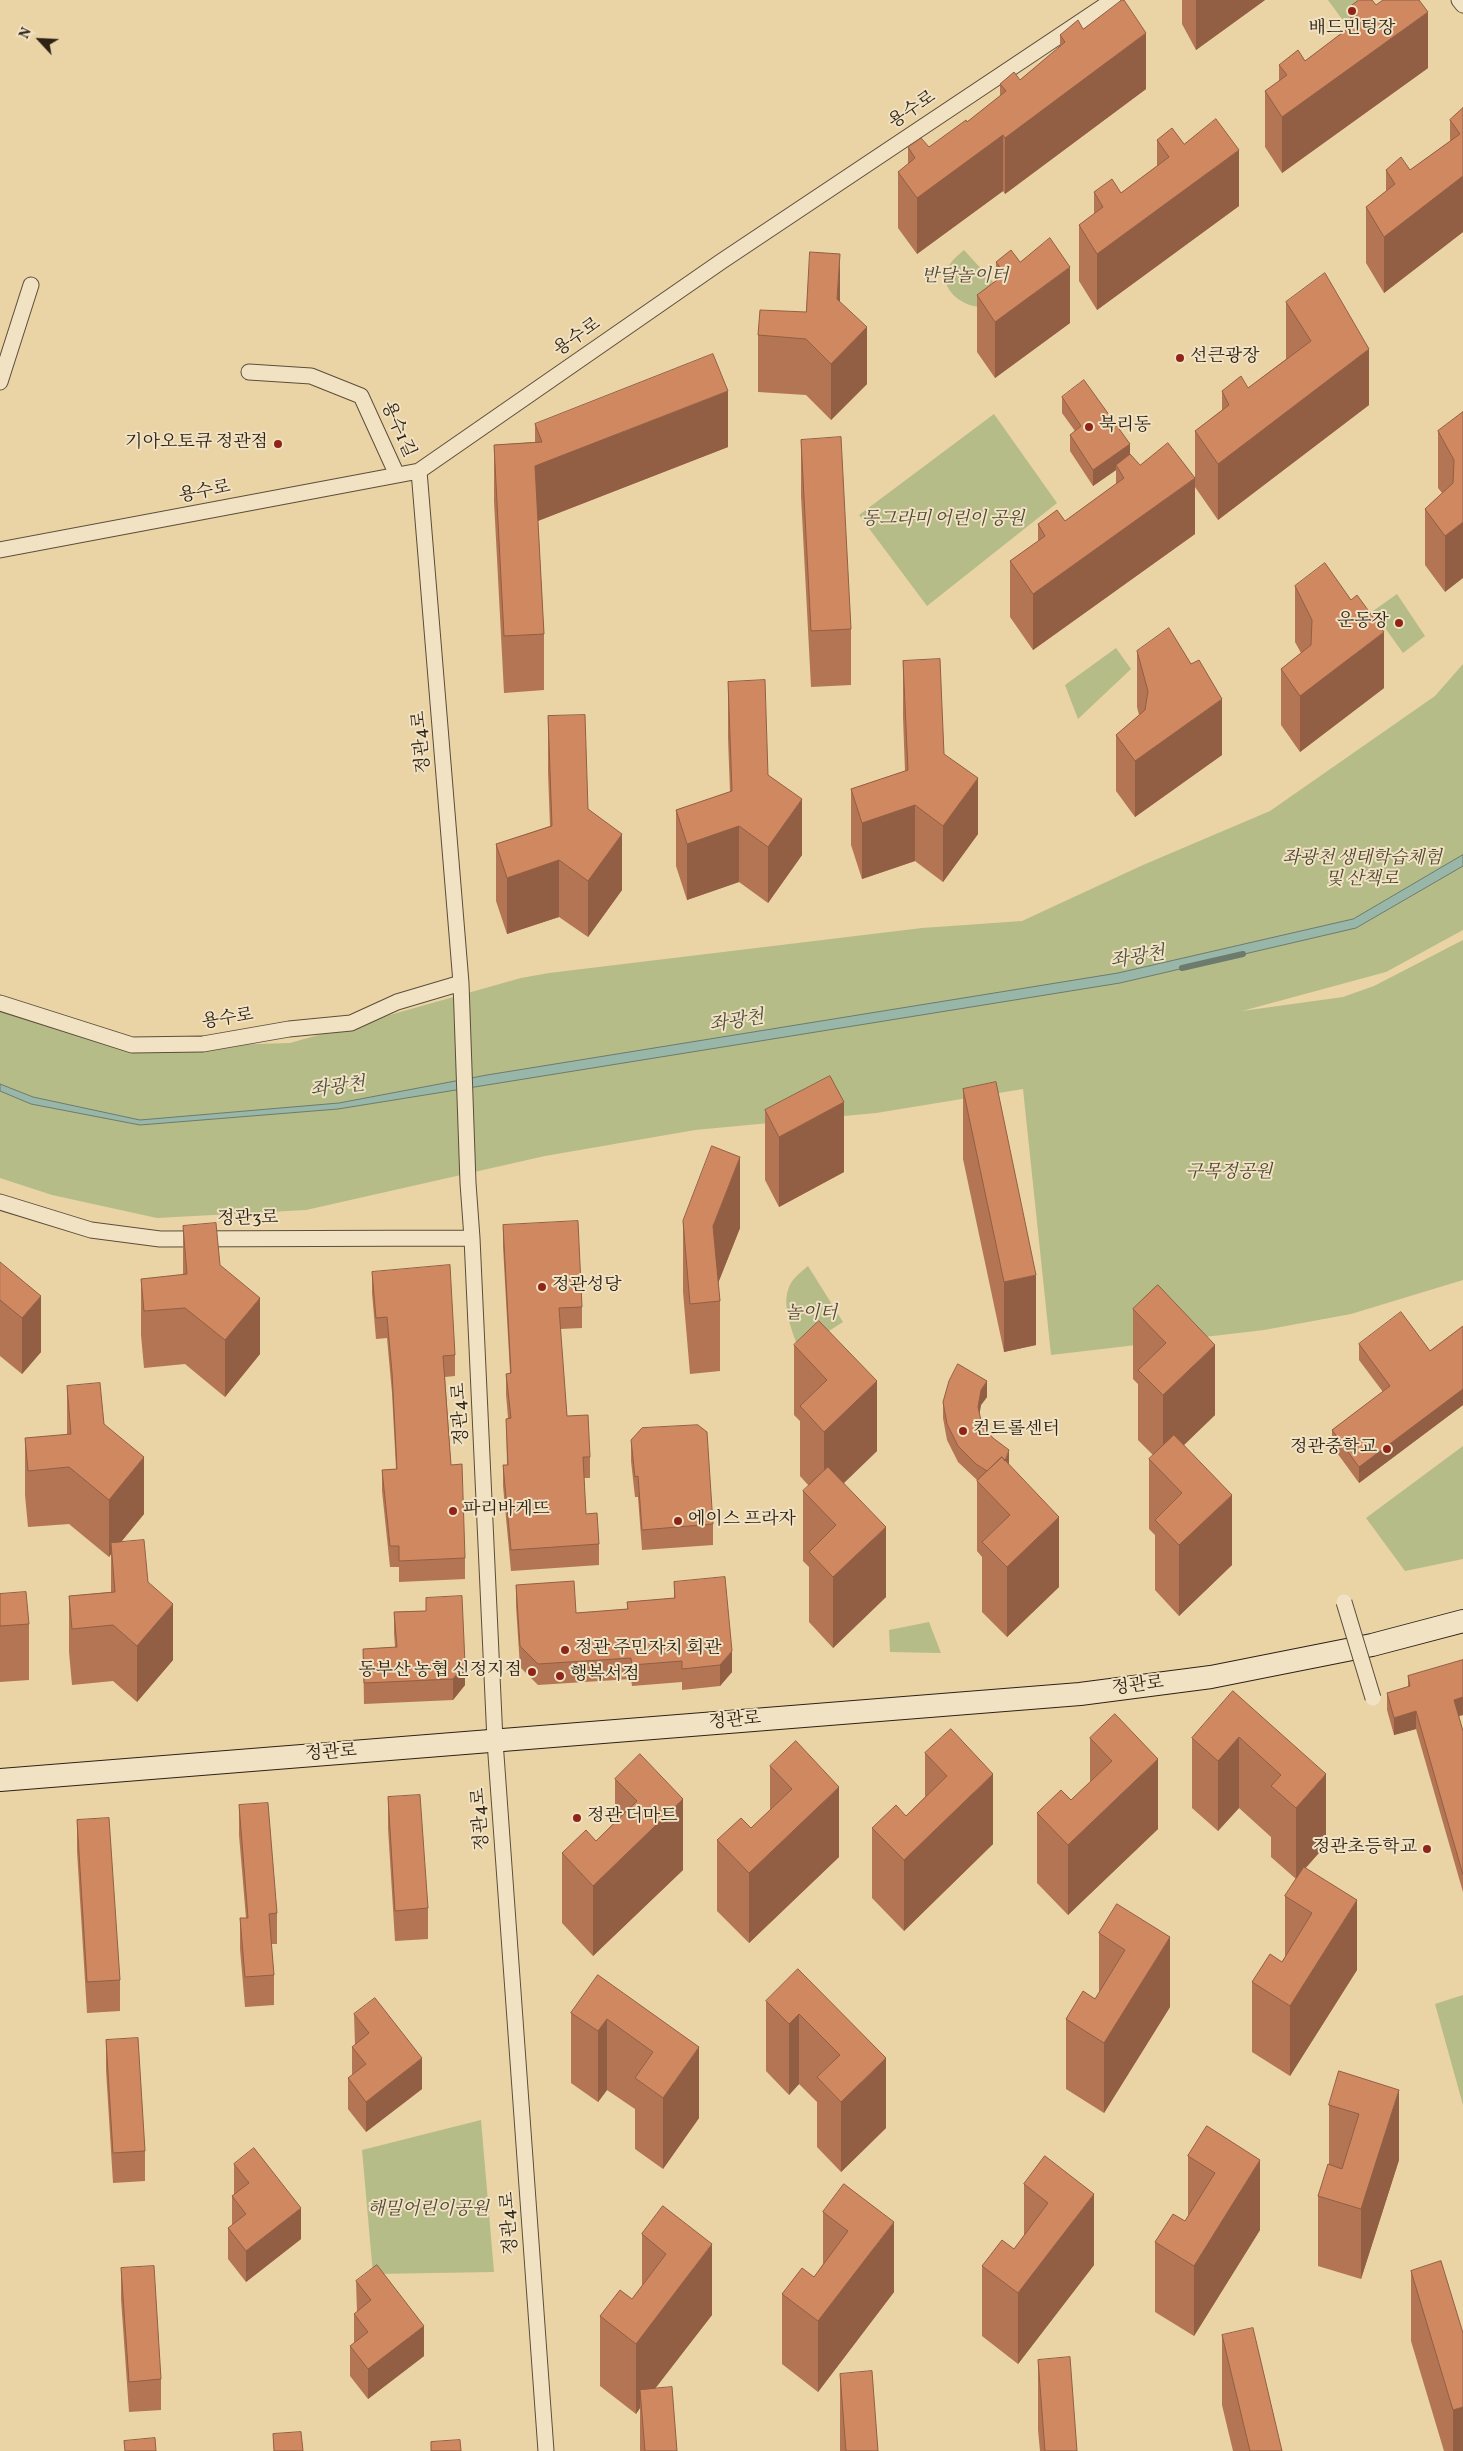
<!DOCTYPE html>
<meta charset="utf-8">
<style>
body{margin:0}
#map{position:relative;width:1463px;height:2451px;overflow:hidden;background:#ead3a5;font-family:Vollkorn,serif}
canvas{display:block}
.north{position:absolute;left:15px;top:15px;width:50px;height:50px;-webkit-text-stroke:4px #f1e2c4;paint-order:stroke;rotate:295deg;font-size:14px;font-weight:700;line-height:20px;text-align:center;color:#2d2215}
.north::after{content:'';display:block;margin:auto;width:18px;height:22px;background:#2d2215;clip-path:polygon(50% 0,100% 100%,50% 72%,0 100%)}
</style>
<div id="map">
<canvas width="1463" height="2451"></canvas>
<div class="north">N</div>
</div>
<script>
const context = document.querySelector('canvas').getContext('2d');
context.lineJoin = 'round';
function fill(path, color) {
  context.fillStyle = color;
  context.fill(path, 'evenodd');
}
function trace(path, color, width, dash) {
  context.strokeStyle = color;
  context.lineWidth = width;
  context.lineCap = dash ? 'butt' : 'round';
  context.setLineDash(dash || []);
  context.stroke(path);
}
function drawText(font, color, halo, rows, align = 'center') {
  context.font = font + ' Vollkorn,"Noto Serif KR",serif';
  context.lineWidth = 4;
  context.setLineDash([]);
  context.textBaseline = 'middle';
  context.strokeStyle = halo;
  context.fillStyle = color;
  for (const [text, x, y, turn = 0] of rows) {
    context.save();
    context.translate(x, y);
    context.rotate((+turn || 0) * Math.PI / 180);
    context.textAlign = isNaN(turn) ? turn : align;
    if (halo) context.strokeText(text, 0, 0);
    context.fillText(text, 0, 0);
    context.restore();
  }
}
const green = new Path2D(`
 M1328 0H1360L1355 37Z
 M964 250 1005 295C998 299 988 307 981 307 965 307 942 292 946 274 948 263 956 257 964 250Z
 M994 414 1057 503 927 606 859 515Z
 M1397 594 1425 636 1403 653 1373 611Z
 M1116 648 1131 669 1078 719 1065 685Z
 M1463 664V930L1386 972 1242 1011 1343 997 1374 986 1463 940V1280L1351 1314 1264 1330 1051 1355 1023 1089 876 1113 695 1130 545 1156 306 1210 157 1218 52 1195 0 1178V1011L119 1048 290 1043 521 978 549 973 922 928 1022 921 1143 865 1270 811 1435 696Z
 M808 1266 843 1322 799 1350C792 1330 778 1300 793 1280 797 1275 803 1270 808 1266Z
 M1463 1446V1559L1405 1571 1366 1518Z
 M929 1622 941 1653 890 1652 889 1630Z
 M1463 1995V2105L1435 2004Z
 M481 2120 494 2272 373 2274 362 2150Z`);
const water = new Path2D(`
 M1463 855V866L1356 928 1120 983 338 1109 140 1125 31 1104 0 1091V1084L33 1097 140 1120 339 1103 487 1075 1118 973 1353 919Z`);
const stream = new Path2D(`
 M1182 968 1243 954`);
const street = new Path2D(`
 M1459 0 1463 5
 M249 372 311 376 361 396 397 475
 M0 382 31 285
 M419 471 461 983 468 1183 472 1238 495 1741 546 2451
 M0 550 419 471 722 261 1113 0
 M0 1003 132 1045 203 1044 289 1029 351 1023 397 1002 461 983
 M0 1202 91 1230 160 1239 472 1238`);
const secondary = new Path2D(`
 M0 1780 1080 1694 1211 1677 1372 1645 1463 1621`);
const streetBridge = new Path2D(`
 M1344 1602 1373 1698`);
const wall = new Path2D(`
 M1182 0H1265L1196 50 1182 24Z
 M1376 5 1428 68 1282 173 1265 147V91L1279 81V65L1305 61 1350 27V7Z
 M1083 29 1146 89 1005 194 1003 191 917 254 898 228V172L908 164V147H929L967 122 1000 96V84L1020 80 1060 47V35Z
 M1463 108V232L1384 293 1366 263V207L1386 191V170H1410L1450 141V120Z
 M1157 140 1184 144 1239 206 1097 310 1079 281V225L1094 214V192L1121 193 1157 166Z
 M996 262 1070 323 995 378 977 352V295L996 281Z
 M840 302 867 384 831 420 806 395 758 392V335L806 312Z
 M1286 302 1369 405 1218 520 1195 487V431L1222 410V391L1248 388 1286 359Z
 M1062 397 1130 454 1195 534 1033 650 1010 617V561L1038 541V524L1065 521 1116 484V470L1093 486 1070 451V435L1075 431 1062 413Z
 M1463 412 1445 592 1425 565V509L1442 493 1438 488V431Z
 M535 424 728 447 538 521 544 634V690L504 693 494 501V445L535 442Z
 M801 440 851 629V685L811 687 801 496Z
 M1295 586 1384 688 1300 752 1281 725V669L1301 653 1295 642Z
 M1137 651 1222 755 1135 817 1116 791V735L1139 715 1137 707Z
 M903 661 978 834 943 882 915 861 862 879 851 845V789L905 771 903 717Z
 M728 682 802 855 768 903 739 882 687 900 676 866V810L730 792 728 738Z
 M548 716 622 890 588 937 559 917 507 934 496 901V844L550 826 548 772Z
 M963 1089 1036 1345 1004 1352 963 1159Z
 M765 1110 844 1172 779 1207 765 1180Z
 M683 1221 740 1228 718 1283 720 1301V1371L690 1374 683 1292Z
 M503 1225 582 1307V1328L560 1329 567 1416 590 1457V1478H584L586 1514 599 1544V1565L511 1571 503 1486V1465H507L506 1419 508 1418 506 1394V1374L510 1373 503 1246Z
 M183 1226 220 1265 260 1354 225 1397 185 1364 144 1368 141 1335V1279L183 1275Z
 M0 1262 41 1352 22 1374 0 1356Z
 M372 1272 455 1355V1376L445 1377 451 1465 465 1558V1579L399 1582V1567H390L382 1491V1470L396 1469 392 1393 387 1338 376 1339 372 1293Z
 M1158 1285 1215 1415 1184 1445 1232 1565 1179 1616 1155 1590V1535L1149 1529V1459L1153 1455 1138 1440V1384L1133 1379V1309Z
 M1463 1326V1405L1359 1483 1332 1446V1430L1383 1392 1359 1360V1344L1430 1351Z
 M794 1345 877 1381V1451L844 1483 886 1597 833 1648 809 1622V1567L803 1561V1491L809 1486 800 1476V1421L794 1415Z
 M67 1386 104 1424 144 1514 120 1543 148 1582 173 1660 137 1702 113 1681 72 1685 69 1652V1596L111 1592V1554L109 1557 69 1524 28 1527 25 1495V1438L67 1435Z
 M987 1397 981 1405 979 1413 982 1425 1009 1464 1059 1587 1007 1637 982 1612V1557L977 1551V1480L958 1462 947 1440 943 1418V1402Z
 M631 1440 713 1524V1545L642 1550 638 1497H635L631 1461Z
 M674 1582 732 1672 720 1686 682 1690V1682L632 1686 631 1679 538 1685 520 1667 516 1606V1585L576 1613 627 1609V1602L674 1598Z
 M0 1594 29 1624V1680L0 1682Z
 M426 1598 465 1685 453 1700 364 1704 363 1649 395 1647 394 1633V1612L426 1611Z
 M1463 1660V1715L1459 1716 1463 1731V1892L1416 1729 1394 1735 1387 1710V1693L1408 1687V1676Z
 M1233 1691 1326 1845 1305 1868 1357 1970 1290 2076 1252 2052V1982L1282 1962 1285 1957V1896L1298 1876 1296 1879 1271 1857V1837L1239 1808 1218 1831 1192 1808V1738Z
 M1115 1714 1158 1829 1068 1915 1037 1883V1813L1071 1800 1090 1782V1738Z
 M951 1729 993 1844 904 1931 872 1898V1828L906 1816 925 1797V1753Z
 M796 1741 839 1857 749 1943 717 1911V1840L751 1828 770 1810V1766Z
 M640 1754 683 1870 593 1956 562 1923V1853L596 1841 615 1822V1779Z
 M388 1797 428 1908V1939L395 1941 388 1828Z
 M239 1805 277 1913V1944H271L274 1975V2005L245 2007 240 1949V1918H246L239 1835Z
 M77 1820 120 1980V2011L87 2013 77 1851Z
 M1117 1904 1170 2007 1104 2113 1066 2089V2019L1095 1999 1099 1993V1933Z
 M798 1969 886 2128 841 2172 817 2147V2102L799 2084 789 2095 766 2071V2001Z
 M598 1975 699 2118 663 2169 635 2149V2109L607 2090 598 2102 571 2083V2013Z
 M354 2014 422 2089 366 2132 348 2109V2078L352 2075V2047L355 2045Z
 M106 2040 145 2151V2181L113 2183 106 2070Z
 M1339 2071 1399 2160 1361 2279 1318 2266V2196L1329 2165V2105Z
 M1207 2126 1260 2230 1194 2336 1155 2312V2242L1185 2221 1188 2216V2156Z
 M1045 2156 1094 2265 1018 2364 982 2336V2266L1014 2249 1024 2236V2184Z
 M234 2164 301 2239 246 2282 228 2259V2228L232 2225V2196L234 2194Z
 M844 2184 894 2292 818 2392 782 2364V2294L814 2277 823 2264V2212Z
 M663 2206 712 2315 655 2388 677 2451H640V2408L636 2414 600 2386V2316L632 2299 642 2286V2234Z
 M1441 2261 1463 2451H1444L1411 2341V2271Z
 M121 2268 161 2379V2410L129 2412 121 2299Z
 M356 2281 424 2356 368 2399 350 2376V2346L354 2343V2314L357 2312Z
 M1222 2335 1282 2451H1233L1222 2405Z
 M1038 2360 1077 2451H1040L1038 2430Z
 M840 2374 878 2451H840Z`);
const shadedWall = new Path2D(`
 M1196 0H1265L1196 50Z
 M1428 12V68L1282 173V117Z
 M1146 33V89L1005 194V138Z
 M1003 135V191L917 254V198Z
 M1239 150V206L1097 310V254Z
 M1463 176V232L1384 293V237Z
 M840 254V310L837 299Z
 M1070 267V323L995 378V322Z
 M867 327V384L831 420V364Z
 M1369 349V405L1218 520V464Z
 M728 391V447L535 522V466Z
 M1130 444V460L1116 465V470L1093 486V470Z
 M1195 478V534L1033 650V594Z
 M1463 522V578L1445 592V536Z
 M1384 632V688L1300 752V696Z
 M1222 699V755L1135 817V761Z
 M978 778V834L943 882V826Z
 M802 799V855L768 903V847Z
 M915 805V861L862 879V823Z
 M739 826V882L687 900V844Z
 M622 834V890L588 937V881Z
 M559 860V917L507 934V878Z
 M844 1102V1172L779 1207V1137Z
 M740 1157V1228L713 1296V1226Z
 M1036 1275V1345L1004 1352V1282Z
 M41 1296V1352L22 1374V1318Z
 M260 1298V1354L225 1397V1340Z
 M1215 1345V1415L1163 1465V1395Z
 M877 1381V1451L824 1502V1432Z
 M987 1381V1397L981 1405 978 1423V1407L981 1390Z
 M1463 1389V1405L1359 1483V1467Z
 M1009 1450V1466L995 1491Z
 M144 1457V1514L112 1553 111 1543V1554L109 1557V1500Z
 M1232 1495V1565L1179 1616V1545Z
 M1059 1517V1587L1007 1637V1567Z
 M886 1527V1597L833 1648V1577Z
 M173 1604V1660L137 1702V1646Z
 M732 1651V1672L720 1686V1665Z
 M465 1664V1685L453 1700V1679Z
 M1463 1697V1715L1454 1717V1700Z
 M1416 1711V1729L1394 1735V1718Z
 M1239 1737V1808L1218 1831V1761Z
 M1158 1759V1829L1068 1915V1845Z
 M993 1774V1844L904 1931V1860Z
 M1326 1774V1845L1296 1879V1808Z
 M839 1787V1857L749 1943V1873Z
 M683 1799V1870L593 1956V1886Z
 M1357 1900V1970L1290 2076V2006Z
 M1170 1937V2007L1104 2113V2043Z
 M799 2014V2084L789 2095V2024Z
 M607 2019V2090L598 2102V2031Z
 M699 2047V2118L663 2169V2098Z
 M422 2058V2089L366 2132V2102Z
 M886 2058V2128L841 2172V2102Z
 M1399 2090V2160L1361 2279V2209Z
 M1260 2160V2230L1194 2336V2266Z
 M1094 2194V2265L1018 2364V2293Z
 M301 2208V2239L246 2282V2251Z
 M894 2222V2292L818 2392V2321Z
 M712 2244V2315L641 2407 640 2390V2408L636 2414V2344Z
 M424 2326V2356L368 2399V2369Z
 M1463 2407V2451H1453V2410Z`);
const building = new Path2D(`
 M1122 0H1124L1146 33 1005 138 1003 135 917 198 898 172 915 158 908 147 921 138 929 147 966 120 967 122 1006 91 1000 84 1014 72 1020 80 1065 42 1060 35 1078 20 1083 29Z
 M1359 0H1372L1376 5 1383 0H1419L1428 12 1282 117 1265 91 1287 75 1279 65 1298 50 1305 61 1359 20 1350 7Z
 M1463 108V176L1384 237 1366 207 1395 184 1386 170 1401 157 1410 170 1460 134 1450 120Z
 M1216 119 1239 150 1097 254 1079 225 1103 207 1094 192 1112 179 1121 193 1169 157 1157 140 1172 128 1184 144Z
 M1050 238 1070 267 995 322 977 295 1005 274 996 262 1011 250 1020 262Z
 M810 252 840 254 837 299 867 327 831 364 806 339 758 335 760 310 806 312Z
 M1325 273 1369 349 1218 464 1195 431 1229 405 1222 391 1241 376 1248 388 1311 341 1286 302Z
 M713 354 728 391 535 466 544 634 504 636 494 445 542 442 535 424Z
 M1084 380 1130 444 1093 470 1070 435 1081 426 1062 397Z
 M1463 412V522L1445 536 1425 509 1453 483 1454 460 1438 431Z
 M841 437 851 629 811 631 801 440Z
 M1168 443 1195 478 1033 594 1010 561 1045 536 1038 524 1057 510 1065 521 1124 478 1116 465 1130 454 1140 465Z
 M1325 563 1351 600 1357 595 1384 632 1300 696 1281 669 1311 645 1312 620 1295 586Z
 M1169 628 1191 664 1199 660 1222 699 1135 761 1116 735 1145 710 1148 691 1137 651Z
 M940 659 944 754 978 778 943 826 915 805 862 823 851 789 908 770 903 661Z
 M765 680 768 775 802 799 768 847 739 826 687 844 676 810 732 791 728 682Z
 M585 715 588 809 622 834 588 881 559 860 507 878 496 844 552 826 548 716Z
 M830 1076 844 1102 779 1137 765 1110Z
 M996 1082 1036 1275 1004 1282 963 1089Z
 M712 1146 740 1157 713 1226 720 1301 690 1304 683 1221Z
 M578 1221 582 1307 559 1308 567 1416 588 1415 590 1457H583L586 1514 597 1513 599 1544 511 1550 503 1465H508L506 1419 511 1418 506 1374 511 1373 503 1225Z
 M216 1223 220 1265 260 1298 225 1340 185 1308 144 1311 141 1279 187 1274 183 1226Z
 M0 1262 41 1296 22 1318 0 1300Z
 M450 1265 455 1355 443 1356 451 1465 462 1464 465 1558 399 1561V1546H390L382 1470 397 1469 392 1372 387 1317 376 1318 372 1272Z
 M1158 1285 1215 1345 1163 1395 1138 1370 1166 1343 1133 1309Z
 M1401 1312 1430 1351 1463 1326V1389L1359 1467 1332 1430 1390 1386 1359 1344Z
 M819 1321 877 1381 824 1432 800 1406 827 1380 794 1345Z
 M958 1364 987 1381 981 1390 978 1407 982 1425 993 1438 1009 1450 1005 1461 1002 1457 987 1471 976 1464 958 1446 947 1424 943 1402 949 1381Z
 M100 1383 104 1424 144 1457 109 1500 69 1467 28 1471 25 1438 71 1434 67 1386Z
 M698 1425 707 1432 713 1524 642 1530 638 1476 635 1477 631 1440 642 1428Z
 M1174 1435 1232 1495 1179 1545 1155 1520 1182 1493 1149 1459Z
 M1002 1457 1059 1517 1007 1567 982 1542 1010 1515 977 1481Z
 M828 1467 886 1527 833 1577 809 1552 836 1525 803 1491Z
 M144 1540 148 1582 173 1604 137 1646 113 1625 72 1629 69 1596 115 1592 111 1543Z
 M725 1577 732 1651 720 1665 682 1669V1661L632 1665 631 1658 538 1664 520 1646 516 1585 574 1581 576 1613 628 1609 627 1602 675 1598 674 1582Z
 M26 1592 29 1624 0 1626V1594Z
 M462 1596 465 1664 453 1679 364 1683 363 1649 397 1647 394 1612 426 1611V1598Z
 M1463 1660V1697L1454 1700 1463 1731V1875L1416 1711 1394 1718 1387 1693 1410 1686 1408 1676Z
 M1233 1691 1326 1774 1296 1808 1271 1786 1281 1775 1239 1737 1218 1761 1192 1738Z
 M1115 1714 1158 1759 1068 1845 1037 1813 1061 1790 1071 1800 1112 1761 1090 1738Z
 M951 1729 993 1774 904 1860 872 1828 896 1805 906 1816 947 1776 925 1753Z
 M796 1741 839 1787 749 1873 717 1840 741 1818 751 1828 792 1789 770 1766Z
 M640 1754 683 1799 593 1886 562 1853 586 1830 596 1841 637 1801 615 1779Z
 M420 1795 428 1908 395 1911 388 1797Z
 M268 1803 277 1913 269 1914 274 1975 245 1977 240 1918H248L239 1805Z
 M109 1818 120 1980 87 1982 77 1820Z
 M1304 1867 1357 1900 1290 2006 1252 1982 1270 1954 1282 1962 1312 1913 1285 1896Z
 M1117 1904 1170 1937 1104 2043 1066 2019 1083 1991 1095 1999 1125 1950 1099 1933Z
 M798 1969 886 2058 841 2102 817 2077 840 2055 799 2014 789 2024 766 2001Z
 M598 1975 699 2047 663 2098 635 2078 653 2052 607 2019 598 2031 571 2013Z
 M375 1998 422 2058 366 2102 348 2078 366 2064 352 2047 369 2033 354 2014Z
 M138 2038 145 2151 113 2153 106 2040Z
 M1339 2071 1399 2090 1361 2209 1318 2196 1328 2164 1342 2169 1359 2114 1329 2105Z
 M1207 2126 1260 2160 1194 2266 1155 2242 1173 2214 1185 2221 1215 2173 1188 2156Z
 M254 2148 301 2208 246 2251 228 2228 246 2214 232 2196 249 2183 234 2164Z
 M1045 2156 1094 2194 1018 2293 982 2266 1002 2240 1014 2249 1048 2203 1024 2184Z
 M844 2184 894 2222 818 2321 782 2294 802 2268 814 2277 848 2231 823 2212Z
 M663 2206 712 2244 636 2344 600 2316 620 2290 632 2299 666 2254 642 2234Z
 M1441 2261 1463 2333V2407L1453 2410 1411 2271Z
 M377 2265 424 2326 368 2369 350 2346 368 2332 354 2314 371 2300 356 2281Z
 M154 2266 161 2379 129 2382 121 2268Z
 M1253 2328 1282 2451H1250L1222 2335Z
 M1070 2357 1077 2451H1045L1038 2360Z
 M872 2371 878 2451H846L840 2374Z
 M672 2387 677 2451H645L640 2390Z
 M301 2432 303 2451H274L273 2434Z
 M155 2438 156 2451H125L124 2441Z
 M460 2440 461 2451H431V2442Z`);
const markers = [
 [1352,11,5,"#8f2418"],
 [1180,358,5,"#8f2418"],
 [1089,427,5,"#8f2418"],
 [278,444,5,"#8f2418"],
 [1399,623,5,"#8f2418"],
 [542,1287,5,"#8f2418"],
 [963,1431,5,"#8f2418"],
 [1387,1449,5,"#8f2418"],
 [453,1511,5,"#8f2418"],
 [678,1521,5,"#8f2418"],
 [565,1650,5,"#8f2418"],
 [532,1672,5,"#8f2418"],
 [560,1676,5,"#8f2418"],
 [577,1818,5,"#8f2418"],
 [1427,1849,5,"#8f2418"]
];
const poiNames = [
 ["배드민텅장",1352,30,"center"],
 ["선큰광장",1190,358],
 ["북리동",1099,427],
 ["기아오토큐 정관점",268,444,"right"],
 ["운동장",1389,623,"right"],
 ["정관성당",552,1287],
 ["컨트롤센터",973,1431],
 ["정관중학교",1377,1449,"right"],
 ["파리바게뜨",463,1511],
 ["에이스 프라자",688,1521],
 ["정관 주민자치 회관",575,1650],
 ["동부산 농협 신정지점",522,1672,"right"],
 ["행복서점",570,1676],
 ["정관 더마트",587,1818],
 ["정관초등학교",1417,1849,"right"]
];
const streetNames = [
 ["용수로",913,111,-34],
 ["용수로",578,338,-35],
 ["용수1길",397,430,66],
 ["용수로",205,493,-11],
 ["정관4로",423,742,-95],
 ["용수로",228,1020,-9],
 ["정관3로",248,1220,-1],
 ["정관4로",462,1414,-93],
 ["정관로",1138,1687,-7],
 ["정관로",735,1722,-5],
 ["정관로",331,1754,-4],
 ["정관4로",482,1819,-94],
 ["정관4로",511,2223,-94]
];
const parkNames = [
 ["반달놀이터",965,278],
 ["동그라미 어린이 공원",943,521],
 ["좌광천 생태학습체험",1362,860],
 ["및 산책로",1362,881],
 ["구목정공원",1229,1174],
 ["놀이터",811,1315],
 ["해밀어린이공원",428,2211]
];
const waterNames = [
 ["좌광천",1138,959,-9],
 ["좌광천",737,1023,-9],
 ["좌광천",338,1089,-7]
];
fill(green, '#b6bc87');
fill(water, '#98b7a9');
trace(water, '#6d7b6e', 1);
trace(stream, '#6d7b6e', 6);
trace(street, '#5c4e39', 17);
trace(secondary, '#2d2215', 24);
trace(street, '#f1e2c4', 15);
trace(secondary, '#f1e2c4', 22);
trace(streetBridge, '#5c4e39', 17, []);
trace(streetBridge, '#f1e2c4', 15);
fill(wall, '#b37553');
fill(shadedWall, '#925f44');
fill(building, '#d08861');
trace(building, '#925f44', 1);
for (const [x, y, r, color] of markers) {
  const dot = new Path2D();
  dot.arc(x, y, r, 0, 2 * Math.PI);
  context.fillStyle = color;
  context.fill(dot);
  trace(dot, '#f1e2c4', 2);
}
drawText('18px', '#2d2215', '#f1e2c4', poiNames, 'left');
drawText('18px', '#2d2215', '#f1e2c4', streetNames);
drawText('italic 18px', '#4f4832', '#f1e2c4', parkNames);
drawText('italic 19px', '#4d4f41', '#f1e2c4', waterNames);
</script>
